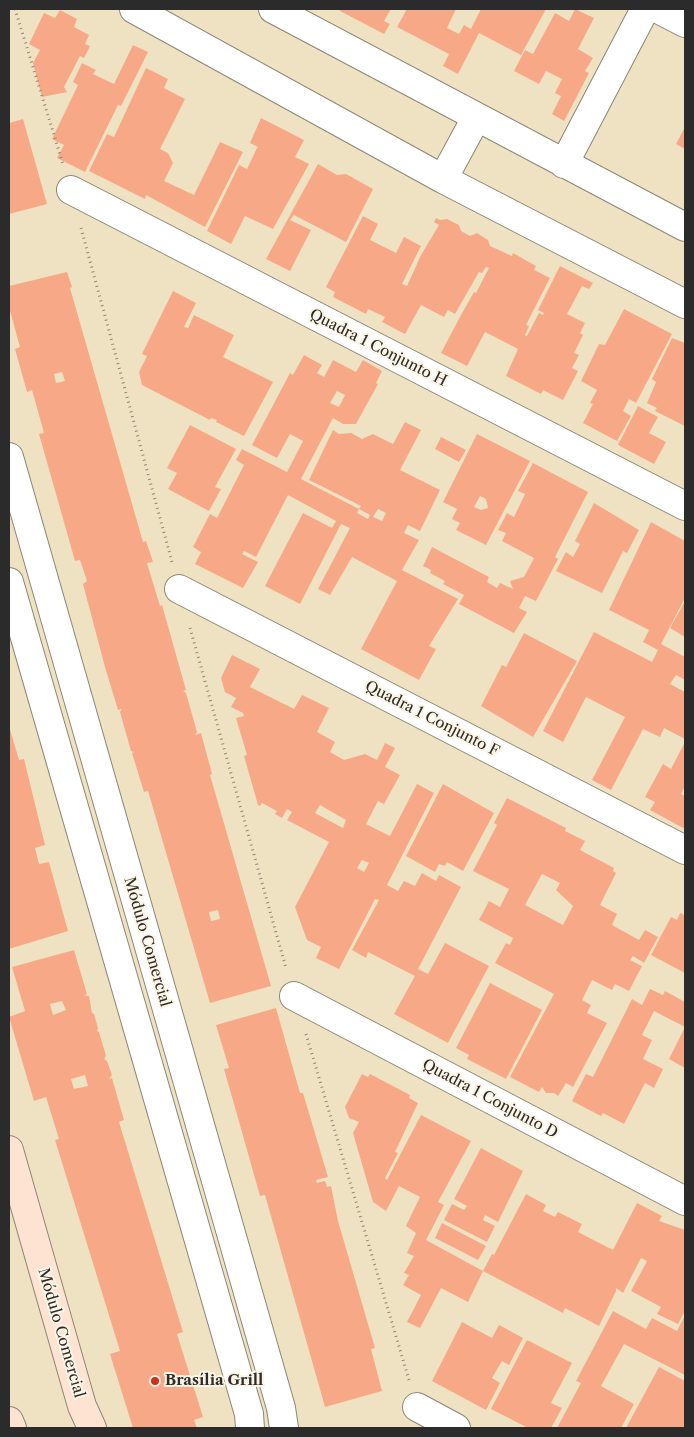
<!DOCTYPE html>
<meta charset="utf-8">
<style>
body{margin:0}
#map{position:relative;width:694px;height:1437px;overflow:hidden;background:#efe2c2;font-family:"Libre Caslon Text",serif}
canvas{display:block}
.frame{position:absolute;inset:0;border:10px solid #2b2b2b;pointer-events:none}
</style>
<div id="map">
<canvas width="694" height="1437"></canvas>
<div class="frame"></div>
</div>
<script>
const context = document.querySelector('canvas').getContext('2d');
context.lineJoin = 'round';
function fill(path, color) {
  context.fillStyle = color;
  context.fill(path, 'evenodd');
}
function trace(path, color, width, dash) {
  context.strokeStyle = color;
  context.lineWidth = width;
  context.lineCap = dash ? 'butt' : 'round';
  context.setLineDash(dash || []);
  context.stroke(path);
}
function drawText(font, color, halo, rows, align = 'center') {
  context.font = font + ' "Libre Caslon Text",serif';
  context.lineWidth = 4;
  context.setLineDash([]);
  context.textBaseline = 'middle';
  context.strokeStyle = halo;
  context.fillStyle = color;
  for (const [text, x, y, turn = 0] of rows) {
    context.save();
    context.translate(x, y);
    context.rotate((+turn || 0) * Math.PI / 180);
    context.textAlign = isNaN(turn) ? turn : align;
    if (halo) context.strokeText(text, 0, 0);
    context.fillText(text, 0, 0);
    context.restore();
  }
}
const building = new Path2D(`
 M341 9H391L384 21 390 24 384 34 340 11Z
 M407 9H456L447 28 459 34 464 25 471 29 481 9H546L521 55 479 33 458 74 443 66 449 54 397 27Z
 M575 9 594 18 578 49 593 58 585 71 589 73 564 121 552 114 561 96 555 93 562 79 546 71 539 84 514 71 525 50 533 54 555 13 569 21Z
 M60 10 77 19 74 27 89 35 85 44 90 46 84 58 80 56 64 87 67 92 42 97 33 63 40 50 29 44 44 13 55 18Z
 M133 45 148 52 121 106 118 105 85 172 57 158 64 145 52 139 78 85 73 82 82 63 96 70 93 74 114 84Z
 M146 68 168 79 164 88 185 99 160 149 168 153 173 163 164 181 194 195 220 142 243 152 205 227 146 195 145 199 89 171 107 134 114 137Z
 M261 118 304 140 295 157 309 164 273 229 245 216 231 244 207 231 239 165 247 169 256 150 258 147 250 143Z
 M23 119 47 204 9 214V123Z
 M685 127V149L676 144Z
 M318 164 337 175 346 174 373 189 346 242 294 215 290 220 311 230 290 271 266 259Z
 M363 216 378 224 370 240 396 253 404 237 421 246 402 284 407 286 421 255 439 225 434 222 436 218 440 220 447 219 459 225 461 231 470 236 477 233 488 240 490 246 512 256 513 253 536 266 534 270 550 278 526 325 529 326 525 335 527 336 539 313 543 315 544 313 538 310 560 266 593 283 589 289 582 286 567 314 585 323 580 333 583 335 574 353 579 355 572 368 578 371 563 400 543 390 541 394 506 376 518 349 485 332 467 366 441 353 461 315 474 292 476 293 489 268 486 267 482 273 479 272 455 314 448 310 444 317 421 305 405 334 382 322 385 317 368 309 366 314 333 297 335 292 326 287Z
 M67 272 72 287 70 288 143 542 146 541 153 562 147 563 160 606 162 605 186 690 183 691 186 693 197 732 195 735 201 733 212 774 210 775 271 986 210 1003 148 791 144 792 132 753 134 752 131 751 120 712 122 709 118 710 105 667 83 584 87 581 80 560 75 561 39 434 44 433 32 390 27 392 15 349 20 347 9 307V286ZM62 372 65 381 56 383 54 374ZM218 910 220 919 211 921 209 912Z
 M173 291 196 303 184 327 188 328 194 315 234 335 223 357 273 382 244 436 216 422 217 420 211 418 210 420 142 385 139 372 147 356 142 354Z
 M624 309 672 334 636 403 629 399 623 411 631 416 617 441 583 423 593 404 590 403 597 390 581 381 599 344 605 345Z
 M672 338 685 343V426L655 411 657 408 647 403 656 382 652 379Z
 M304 355 322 365 317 373 324 377 333 360 356 372 363 360 382 371 376 383 378 384 356 424H343L333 418 301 479 359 509 357 513 368 519 370 515 359 509 361 506 309 480 333 430 339 434 351 433 362 439 373 434 393 444 405 422 421 430 400 470 440 490 420 531 408 525 404 533 419 540 402 570 458 599 429 646 436 649 419 680 361 649 397 581 352 557 330 595 318 589 350 528 341 524 300 604 265 586 303 513 332 528 336 521 288 495 256 557 244 551 242 554 258 562 243 588 195 564 201 552 193 547 210 514 217 518 244 465 236 460 242 449 287 472 303 441 290 434 277 458 252 445 290 373 293 375ZM337 391 345 395 339 407 330 403ZM378 509 386 513 382 521 373 517Z
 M638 406 658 417 649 433 666 442 654 464 618 445Z
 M190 425 236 449 215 487 221 489 209 511 168 489 177 473 167 468Z
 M477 434 530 461 486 545 456 530 460 523 452 519 457 509 443 502ZM480 496 486 499 488 508 481 510 474 507Z
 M441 437 466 450 459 462 435 449Z
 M533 463 588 492 555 557 558 559 536 601 525 596 519 608 527 612 514 633 459 604 464 595 443 584 445 581 430 573 431 570 423 566 432 547 489 577 487 582 497 588 500 583 513 589 510 581 524 577 534 558 502 541 506 533 498 530 507 513 514 517 525 494 518 491Z
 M594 503 639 530 627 553 623 551 602 593 556 571 566 552 573 557 580 544 575 541Z
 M651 522 685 541V598L661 644 685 657V680L676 675 670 684 685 692V739L664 728 660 737 643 729 611 790 592 780 625 717 586 697 563 742 543 731 594 632 652 662 658 650 643 642 649 630 609 610Z
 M685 601V637L670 628Z
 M524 633 577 661 533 737 481 706 502 665 506 667Z
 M232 655 260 669 250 687 294 709 302 695 329 708 317 732 335 742 330 752 344 760 365 754 377 760 385 743 395 748 385 767 400 775 384 804 378 801 366 824 390 836 417 784 434 793 387 885 398 891 404 881 415 886 422 873 436 881 439 875 461 887 418 969 428 974 445 943 489 966 448 1043 394 1014 415 976 368 952 366 958 352 950 379 900 375 899 339 969 316 958 321 947 307 940 295 907 329 842 287 820 292 812 287 809 282 818 275 814 277 811 262 803 260 806 258 805 244 756 247 755 236 718 244 716 243 713 231 707 236 698 225 692 221 678ZM320 805 346 820 343 828 315 813ZM362 860 369 863 364 872 357 868Z
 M9 726 19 760 24 759 45 845 35 848 39 864 49 862 68 931 9 949Z
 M685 742V786L681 794 685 796V829L650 810 655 802 645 797 663 764 671 769Z
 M443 784 494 813 463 871 447 862 445 866 439 864 435 872 406 856Z
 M507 798 566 828 565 831 585 841 580 850 614 868 613 871 616 873 600 905 617 914 612 925 639 940 645 930 658 937 644 963 633 956 630 960 642 966 629 991 615 984 612 990 592 980 582 1000 591 1005 587 1013 607 1023 573 1087 566 1083 558 1096 554 1093H546L542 1087 539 1092 510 1077 554 994 495 963 506 943 510 945 513 938 479 920 489 901 500 907 509 889 473 871 497 825 494 823ZM542 874 560 883 556 890 573 906 563 925 525 905Z
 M680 913 685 915V973L651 955 671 917 677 920Z
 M74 950 87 994 84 995 89 996 92 1013 94 1014 98 1028 97 1031 99 1032 106 1056 104 1059 107 1061 112 1075 109 1079 112 1078 124 1120 119 1122 183 1332 177 1334 203 1417 194 1420 197 1428H133L110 1354 120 1351 55 1140 59 1139 46 1097 34 1101 9 1017 25 1011 12 967ZM62 1001 66 1010 53 1015 50 1004ZM85 1075 88 1086 74 1089 71 1079Z
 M490 983 542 1010 506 1079 467 1059 469 1055 456 1048Z
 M650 989 663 995 665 991 685 1002V1068L669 1059 685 1027 654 1011 642 1035 652 1040 643 1059 663 1069 654 1088 645 1083 624 1124 603 1113 601 1116 572 1101 586 1074 593 1077 632 999 642 1005Z
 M276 1008 300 1093H303L328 1177 316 1180 317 1183 325 1181 327 1187 331 1186 338 1221 375 1348 371 1349 382 1391 325 1407 265 1195 260 1196 236 1111 224 1069 229 1068 216 1025Z
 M362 1074 368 1077 370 1074 410 1095 409 1098 418 1103 395 1152 398 1153 385 1178 387 1180 421 1115 471 1141 438 1202 444 1205 426 1240 483 1271 468 1302 441 1288 420 1328 407 1322 421 1295 403 1285 409 1275 404 1273 414 1256 407 1253 416 1233 406 1226 420 1197 399 1186 386 1211 373 1202 353 1133 359 1122 349 1118 345 1107Z
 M481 1148 523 1171 498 1222 485 1215 483 1220 495 1226 487 1242 444 1220 452 1204 464 1210 467 1206 454 1199Z
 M526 1194 546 1205 543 1211 555 1217 558 1212 582 1224 578 1232 613 1250 637 1203 662 1216 659 1221 685 1230V1311L678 1324 657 1314 661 1307 631 1291 647 1261 641 1258 623 1293 616 1288V1291L599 1326 565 1308 563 1313 483 1271 492 1254 494 1255Z
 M442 1223 486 1246 478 1260 435 1238Z
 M613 1311 646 1329 652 1318 677 1331 685 1315V1375L624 1344 601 1386 634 1404 621 1428H557L581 1383 576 1381Z
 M462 1322 492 1338 499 1325 523 1338 509 1365 502 1361 492 1378 500 1383 486 1410 432 1381Z
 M527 1340 572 1363 551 1403 562 1408 551 1428H528L491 1409Z
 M659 1367 685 1381V1428H626Z`);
const path = new Path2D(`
 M15 9 63 164
 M81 228 172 562
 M190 628 286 968
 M306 1034 409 1380`);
const street = new Path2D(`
 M134 9 443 179 685 304
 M273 9 685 227
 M658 9 685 23
 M564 164 645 9
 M443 179 476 118
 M71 190 685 506
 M9 457 281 1408 284 1428
 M9 582 249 1414 250 1428
 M179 589 685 850
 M294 996 685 1201
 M417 1407 456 1428`);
const secondary = new Path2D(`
 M9 1150 82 1406 92 1428
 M9 1421 12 1428`);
const markers = [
 [155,1381,5,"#c8321e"]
];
const streetNames = [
 ["Quadra 1 Conjunto H",378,348,27],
 ["Quadra 1 Conjunto F",432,719,27],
 ["Módulo Comercial",147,942,74],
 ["Quadra 1 Conjunto D",490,1099,28],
 ["Módulo Comercial",61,1333,74]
];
const poiNames = [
 ["Brasília Grill",165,1381]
];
fill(building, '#f7a987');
trace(street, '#8d8676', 30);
trace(secondary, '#8d8676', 30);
trace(path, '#8d8676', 3, [1, 4]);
trace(street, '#fff', 28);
trace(secondary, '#fee3d2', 28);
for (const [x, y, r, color] of markers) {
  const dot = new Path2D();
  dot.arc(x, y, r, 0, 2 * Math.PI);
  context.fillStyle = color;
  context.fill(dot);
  trace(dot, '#fcf5e5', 2);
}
drawText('15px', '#2b2b2b', '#fcf5e5', streetNames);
drawText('bold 15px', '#2b2b2b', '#fcf5e5', poiNames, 'left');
</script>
